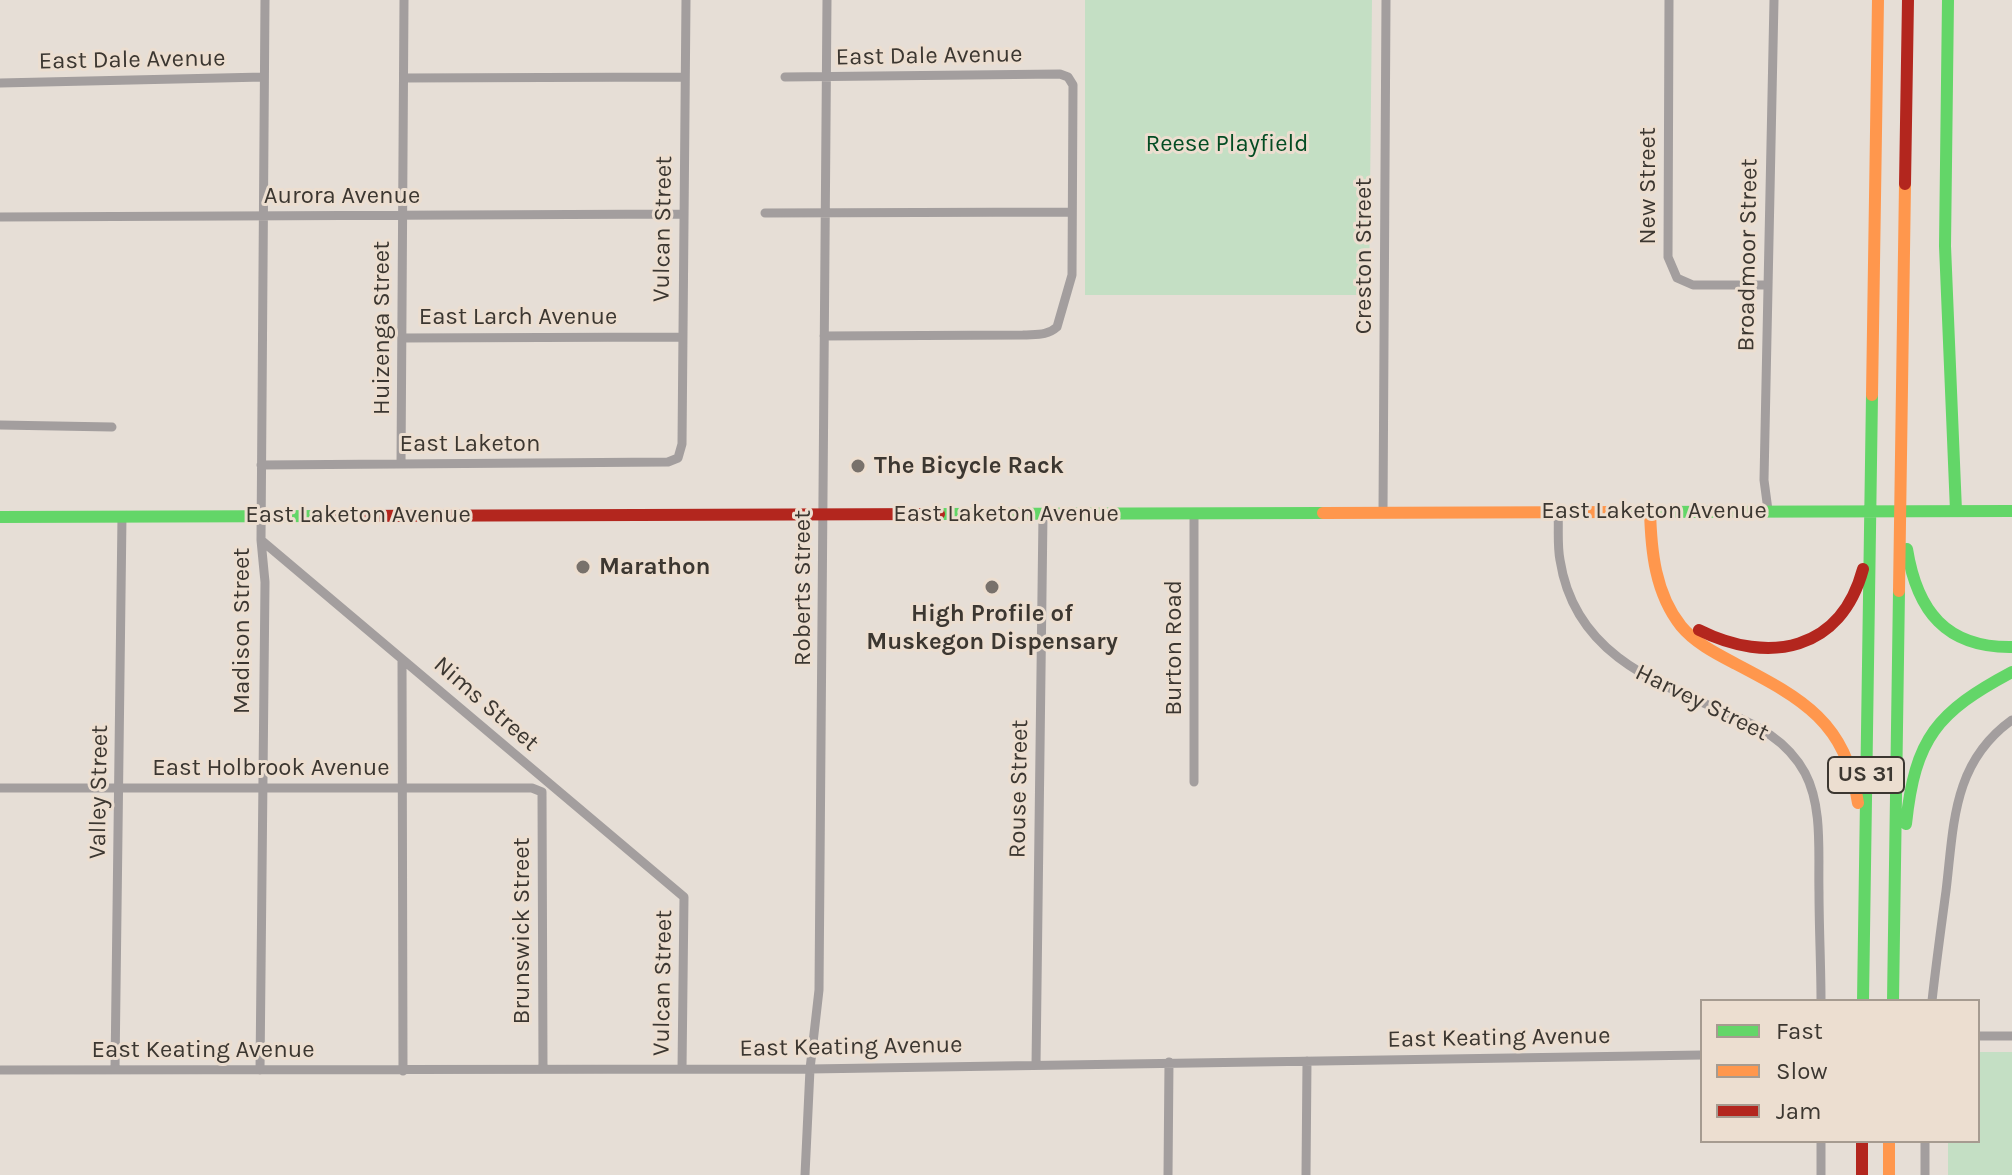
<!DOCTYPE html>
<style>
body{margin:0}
#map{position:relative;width:2012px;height:1175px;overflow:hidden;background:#e6ded6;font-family:Karla,sans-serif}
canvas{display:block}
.legend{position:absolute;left:1700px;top:999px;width:280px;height:144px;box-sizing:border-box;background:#ecded0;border:2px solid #a69b90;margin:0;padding:10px 14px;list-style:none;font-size:24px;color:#3c3731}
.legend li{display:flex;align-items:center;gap:16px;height:40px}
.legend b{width:40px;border:2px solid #a69b90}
</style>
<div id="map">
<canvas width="2012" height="1175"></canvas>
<ul class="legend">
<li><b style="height:10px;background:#63d668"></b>Fast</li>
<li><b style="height:10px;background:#ff974d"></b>Slow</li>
<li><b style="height:10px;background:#b3261e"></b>Jam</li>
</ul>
</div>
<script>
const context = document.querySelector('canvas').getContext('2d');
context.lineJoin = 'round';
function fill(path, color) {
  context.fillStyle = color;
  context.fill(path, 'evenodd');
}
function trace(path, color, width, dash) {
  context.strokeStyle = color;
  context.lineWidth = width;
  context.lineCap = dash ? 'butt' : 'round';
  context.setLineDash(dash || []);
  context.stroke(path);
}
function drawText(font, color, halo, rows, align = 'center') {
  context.font = font + ' Karla,sans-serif';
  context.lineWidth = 6;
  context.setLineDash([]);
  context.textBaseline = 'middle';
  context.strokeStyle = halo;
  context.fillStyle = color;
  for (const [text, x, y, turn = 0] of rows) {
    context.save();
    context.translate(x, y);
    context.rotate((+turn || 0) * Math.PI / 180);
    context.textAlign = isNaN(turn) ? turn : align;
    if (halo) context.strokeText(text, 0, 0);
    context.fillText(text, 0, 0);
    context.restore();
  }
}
const green = new Path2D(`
 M1085 0H1372L1369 295H1085Z
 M1978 1052H2012V1175H1948V1141H1978Z`);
const street = new Path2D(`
 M1669 0 1668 257 1677 278 1693 285H1767
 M785 77 1060 74 1068 77 1073 85 1072 275 1057 327C1047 336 1036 334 1023 335L824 336
 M404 78 684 77
 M0 83 264 77
 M765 213 1072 212
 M0 217 684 214
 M402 338 682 337
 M0 425 112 427
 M401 464 404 0
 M261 465 668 462 678 458 682 444 686 0
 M1768 510 1764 480 1774 0
 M1383 511 1386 0
 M1558 512C1559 528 1557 545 1560 560 1574 651 1650 681 1725 712 1757 725 1787 740 1805 773 1823 807 1818 854 1819 892 1819 928 1821 965 1821 1001
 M1194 514V782
 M261 540 684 897 682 1069
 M402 659 403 1071
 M0 788H532L542 792 543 1069
 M1932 1001C1936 964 1941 928 1946 891 1954 825 1952 763 2012 720
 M1978 1036H2012
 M1036 1065 1043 514
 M115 1069 122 516
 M0 1070 810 1069 1702 1055
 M260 1070 265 582 261 540 265 0
 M805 1175 810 1069 819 990 827 0
 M1168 1175 1169 1062
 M1306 1175 1307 1061
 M1821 1175V1141
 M1925 1175V1141`);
const fast = new Path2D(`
 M1948 0 1945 246 1956 511
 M1625 512 2012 511
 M939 514 1323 513
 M0 517 336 516
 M1907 549C1917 611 1946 648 2012 647
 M1906 824C1915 738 1937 712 2012 672
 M1863 1001 1872 395
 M1893 1001 1899 591`);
const slow = new Path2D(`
 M1872 395 1878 0
 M1650 510C1651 551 1655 593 1681 626 1695 643 1717 654 1736 664 1803 699 1846 722 1858 803
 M1323 513 1625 512
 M1899 591 1905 184
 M1889 1141V1175`);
const jam = new Path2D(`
 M1905 184 1908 0
 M336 516 939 514
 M1699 630C1769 665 1841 651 1863 569
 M1862 1141V1175`);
const markers = [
 [858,466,8,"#78716b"],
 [583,567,8,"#78716b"],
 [992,587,8,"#78716b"]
];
const shields = [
 [1866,775,76]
];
const shieldNames = [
 ["US 31",1866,775]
];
const streetNames = [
 ["East Dale Avenue",929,56,-1],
 ["East Dale Avenue",132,60,-1],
 ["New Street",1648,186,-90],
 ["Aurora Avenue",342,196],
 ["Vulcan Street",663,229,-89],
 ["Broadmoor Street",1748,255,-89],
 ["Creston Street",1364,256,-90],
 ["East Larch Avenue",518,317],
 ["Huizenga Street",382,328,-90],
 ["East Laketon",470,444],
 ["East Laketon Avenue",1654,511],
 ["East Laketon Avenue",1006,514],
 ["East Laketon Avenue",358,515],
 ["Roberts Street",803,588,-90],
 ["Madison Street",242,631,-90],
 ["Burton Road",1174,648,-90],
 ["Harvey Street",1702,703,26],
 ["Nims Street",486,704,41],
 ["East Holbrook Avenue",271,768],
 ["Rouse Street",1019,789,-89],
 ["Valley Street",99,792,-89],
 ["Brunswick Street",522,931,-90],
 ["Vulcan Street",663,983,-89],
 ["East Keating Avenue",1499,1038,-1],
 ["East Keating Avenue",851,1047,-1],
 ["East Keating Avenue",203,1050]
];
const parkNames = [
 ["Reese Playfield",1227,144]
];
const poiNames = [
 ["The Bicycle Rack",874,466],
 ["Marathon",599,567],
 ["High Profile of",992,614,"center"],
 ["Muskegon Dispensary",992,642,"center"]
];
fill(green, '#c4dfc4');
trace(street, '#a39e9e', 9);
trace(fast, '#63d668', 12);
trace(slow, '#ff974d', 12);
trace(jam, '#b3261e', 12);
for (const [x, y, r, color] of markers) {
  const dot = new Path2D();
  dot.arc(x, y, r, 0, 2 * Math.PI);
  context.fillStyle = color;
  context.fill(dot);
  trace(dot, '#ecded0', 3);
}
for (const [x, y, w] of shields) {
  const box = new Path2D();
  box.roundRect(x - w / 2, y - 18, w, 36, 6);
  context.fillStyle = '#ecded0';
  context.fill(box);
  trace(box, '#3c3731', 2);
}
drawText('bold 22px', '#3c3731', null, shieldNames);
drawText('24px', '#3c3731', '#ecded0', streetNames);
drawText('24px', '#034c23', '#ecded0', parkNames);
drawText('bold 24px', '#3c3731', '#ecded0', poiNames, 'left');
</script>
